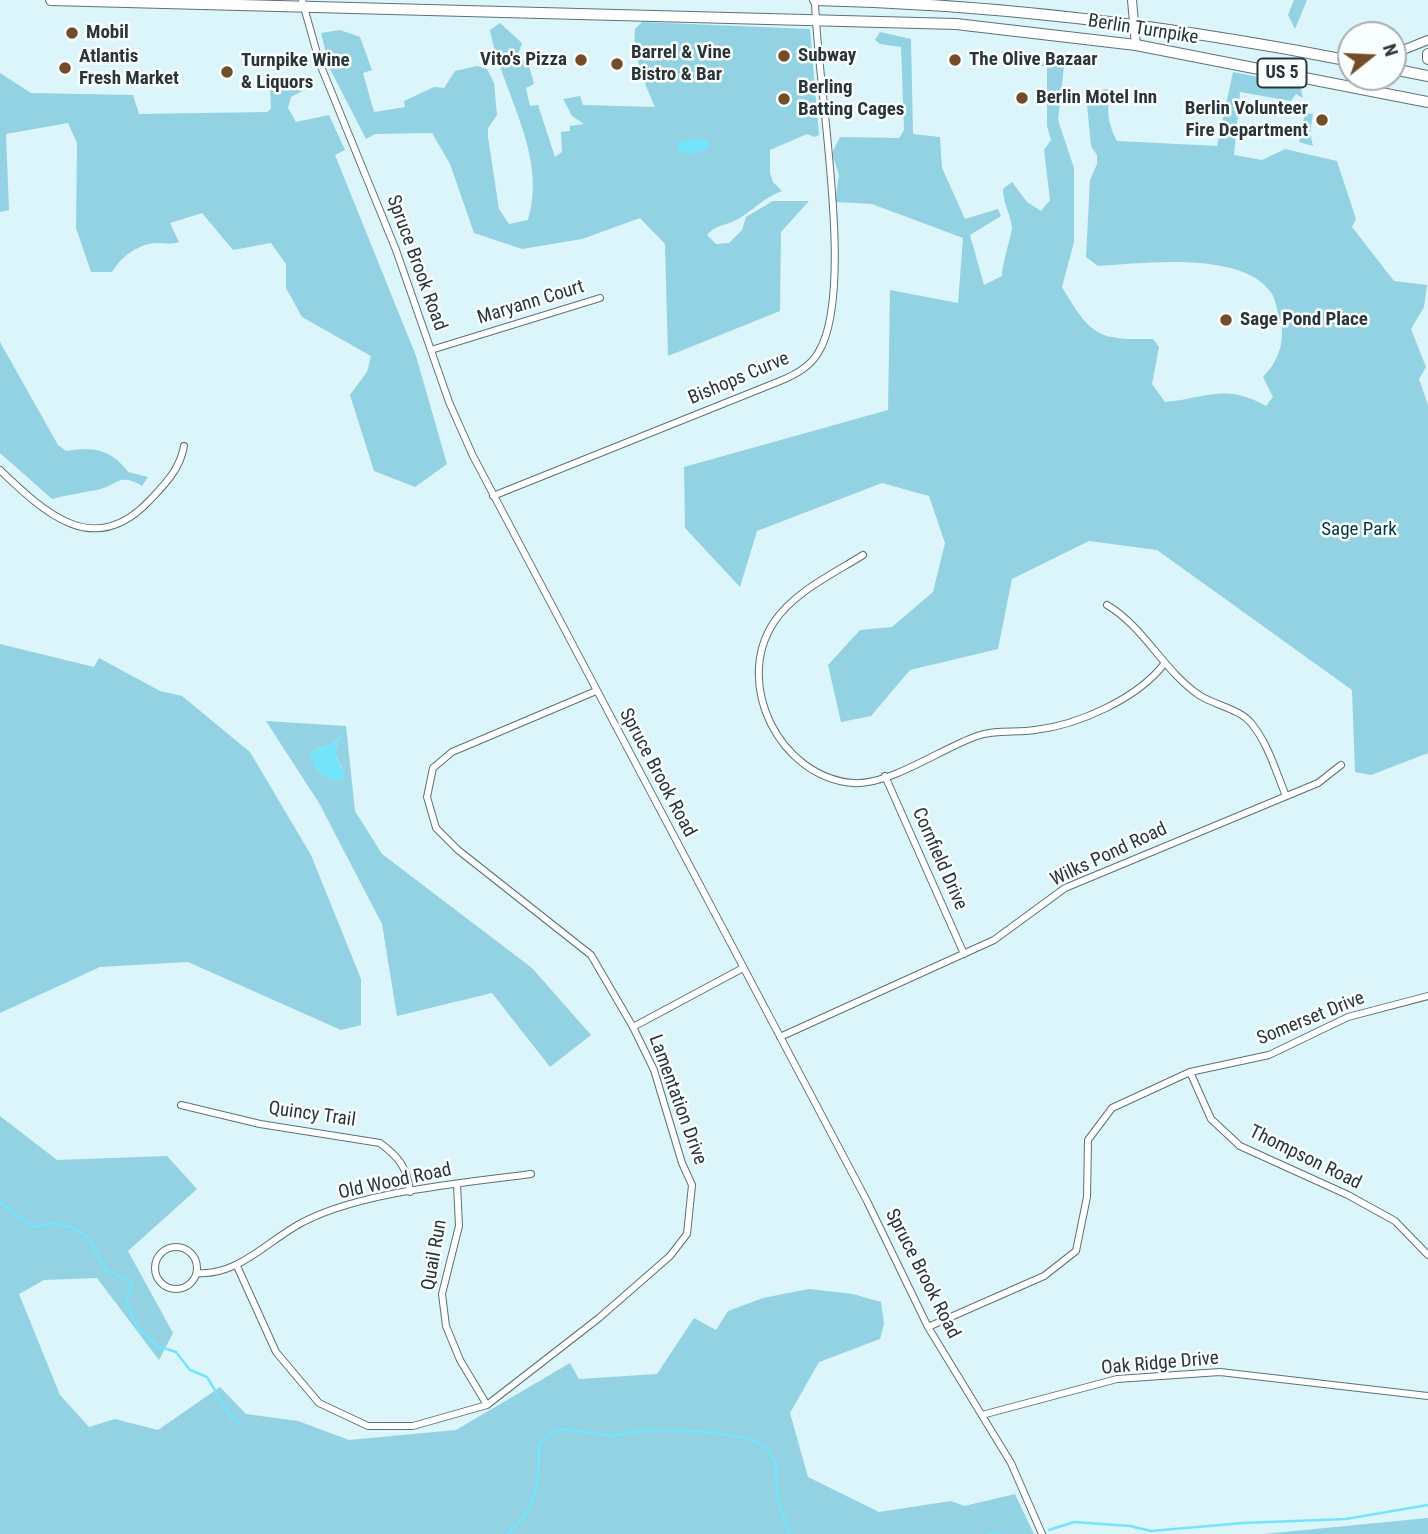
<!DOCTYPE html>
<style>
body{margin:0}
#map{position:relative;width:1428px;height:1534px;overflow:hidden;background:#dbf5fb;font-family:"Roboto Condensed",sans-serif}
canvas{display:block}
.north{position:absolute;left:1337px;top:21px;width:70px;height:70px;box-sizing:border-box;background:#f9feff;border:2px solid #a7aeaf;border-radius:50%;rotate:72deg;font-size:19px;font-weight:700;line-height:28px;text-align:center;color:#2b3537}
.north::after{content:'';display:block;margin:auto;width:24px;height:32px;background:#724d28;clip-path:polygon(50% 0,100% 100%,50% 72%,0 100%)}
</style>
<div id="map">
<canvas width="1428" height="1534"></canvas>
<div class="north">N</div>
</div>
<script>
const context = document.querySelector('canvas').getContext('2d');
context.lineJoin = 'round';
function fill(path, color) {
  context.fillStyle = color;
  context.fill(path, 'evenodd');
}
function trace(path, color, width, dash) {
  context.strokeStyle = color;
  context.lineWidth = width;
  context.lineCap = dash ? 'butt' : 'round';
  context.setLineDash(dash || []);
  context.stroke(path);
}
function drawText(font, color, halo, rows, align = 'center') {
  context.font = font + ' "Roboto Condensed",sans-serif';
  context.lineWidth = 5;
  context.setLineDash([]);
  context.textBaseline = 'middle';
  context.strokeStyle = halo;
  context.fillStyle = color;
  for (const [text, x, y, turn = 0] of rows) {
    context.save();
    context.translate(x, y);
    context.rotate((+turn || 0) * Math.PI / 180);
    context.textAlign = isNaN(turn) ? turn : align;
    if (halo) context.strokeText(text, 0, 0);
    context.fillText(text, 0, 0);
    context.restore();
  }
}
const green = new Path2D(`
 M1294 0H1307L1295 29 1288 15Z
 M642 22 810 29 819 135 814 137 807 134 770 150V173L773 182 782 191C765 197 753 210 738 219 726 226 716 224 707 235L716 244 729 243 742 230 746 217 773 201H809L781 232 780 311 668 356 665 244 640 218 582 239 522 249 474 233 450 164 432 133 375 134 366 139 330 69 321 33 340 30 360 37 372 70 363 73 374 112 405 107 404 101 434 87 444 88 455 71 477 66 487 69 494 83 497 115 488 128V137L499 209 509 224 528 220C548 154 502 93 490 30L500 23 522 43 518 55 529 66 534 84 526 88 530 106 538 105 555 157 562 152 561 132 570 131V126L584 124 572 116 563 99 580 96 583 105 655 107C645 84 632 55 635 29Z
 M880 32 911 39 913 134 940 137 942 168 965 219 998 209 1001 216 970 235 984 285 1002 276C1002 264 1012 234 1012 227 1010 213 1003 203 1003 189L1012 182 1027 202 1041 211 1050 200 1044 150 1051 140 1047 126V67L1041 66 1048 51 1065 57 1058 120 1074 168V242L1062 287C1091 336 1097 340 1153 339L1159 347 1152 384 1165 402C1208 398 1226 383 1266 406L1273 397 1263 377C1278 362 1286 341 1280 319 1277 312 1276 300 1272 294 1245 250 1142 263 1098 266L1086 257 1090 180 1097 164V155L1091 146 1087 105 1104 89 1115 90C1103 104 1109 126 1117 141L1217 146 1233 72 1300 85 1303 98 1296 94 1291 101 1240 92 1234 155 1262 160 1285 149 1337 161 1356 219 1352 227 1394 281 1427 285 1424 307 1411 329 1426 367 1419 379 1428 405V753L1371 775 1355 772 1352 690 1157 550 1089 541 1012 579 998 649 910 670 871 716 841 722 828 665 860 630 892 627 933 592 945 543 929 496 882 483 757 531 740 587 685 528 684 467 888 410 890 290 958 303 963 238 872 204 835 202 839 175 832 153 840 137 899 138 904 130 901 47 880 44 875 40Z
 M0 73 31 93 133 95 139 114 267 112 271 109 270 85 313 77 312 86 291 97 288 108 296 122 329 115 345 150 335 155 416 356 447 464 415 487 374 471 350 395 367 372 371 356 302 317 286 288V264L271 243 233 250 202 213 170 223 179 242C171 245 164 243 156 243 138 244 121 257 112 272H91L76 228 77 143 68 123 6 134 9 210 0 212Z
 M1305 113 1313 114 1310 133 1313 146 1299 142Z
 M0 342 58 445 66 451C93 447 111 449 128 472L148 477 142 486C118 471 116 487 96 490 81 493 67 495 52 499L0 453Z
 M0 644 94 667 99 658 160 691 182 696 250 752 311 855 361 979V1025L341 1030 188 962 100 967 0 1013Z
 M266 721 346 726 355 811 382 854 532 968 591 1035 550 1067 492 993 397 1016 382 924 319 803ZM342 734 334 753 343 770V778L317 770 310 755 315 750 334 743Z
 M0 1116 57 1160 167 1156 197 1189 128 1251 173 1333 159 1360 97 1278 44 1280 19 1294 60 1395 89 1427 115 1419 158 1430 220 1387 246 1414 298 1421 349 1440 456 1430 570 1363 579 1379 657 1374 694 1318 716 1330 728 1311 763 1298 809 1289 853 1294 881 1302 884 1324 880 1339 819 1362 790 1413 808 1477 879 1512 951 1501 964 1506 1015 1494 1034 1534H0Z
 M1428 1518V1534H1263Z`);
const water = new Path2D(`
 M705 139 710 144C703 155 690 155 678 151L677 142Z
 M343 733 334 753 345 775 340 781C324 780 314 769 310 755L315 750 334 743Z`);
const stream = new Path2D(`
 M0 1202 33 1227 52 1223 74 1228 89 1238 106 1270 132 1283 126 1302 137 1327 157 1346 176 1352 190 1370 207 1377 232 1419 240 1423
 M1049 1530 1074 1522 1130 1526 1151 1531 1243 1523 1346 1519 1428 1505
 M508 1534C539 1506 538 1484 539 1445L555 1430 562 1429 612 1436 646 1430 698 1431 749 1438 768 1450 776 1465 777 1497 790 1534
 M989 1534H1001`);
const minor = new Path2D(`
 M302 0 320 64 396 250 449 402 473 456 867 1201 928 1327 1011 1463 1042 1534
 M431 350 600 298
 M0 470C45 513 94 560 150 500 166 483 180 469 184 446
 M493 496 780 381C795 375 810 367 818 353 857 292 816 80 815 0
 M863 555C833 574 794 592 774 622 733 684 780 777 853 783 889 786 942 748 977 736 996 729 1015 733 1035 730 1078 725 1137 699 1164 664
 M1107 605C1144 627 1163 670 1199 695 1214 705 1240 709 1251 723 1268 743 1276 772 1286 796
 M885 776 964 954
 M633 1027 743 968
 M780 1037 994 940 1065 888 1318 783 1341 765
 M1190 1072 1211 1119 1240 1146 1348 1195 1395 1221 1428 1255
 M181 1105 260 1124 380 1143C400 1158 407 1168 410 1192
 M457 1184 459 1226 442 1294 446 1326 460 1360 487 1405
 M155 1268a21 21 0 1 1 42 0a21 21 0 1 1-42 0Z
 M237 1266 276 1352 319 1403 368 1426H413L487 1405 599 1318 670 1256 687 1234 692 1185 682 1163 654 1070 633 1027 591 955 458 850 436 828 427 797 433 768 452 752 596 691
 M197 1273C236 1276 265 1244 296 1226 353 1192 464 1183 531 1174
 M928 1327 1044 1276 1076 1251 1087 1197 1088 1140 1112 1108 1190 1072 1269 1055 1348 1017 1428 996
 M982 1415 1117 1379 1220 1372 1428 1396`);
const tertiary = new Path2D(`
 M1132 0 1136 45
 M1393 54 1428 40
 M1353 87 1364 77`);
const trunk = new Path2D(`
 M51 0 956 24 1136 45 1428 102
 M815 0C995 4 1174 26 1351 61
 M1428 54V59
 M1393 69 1428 76`);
const markers = [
 [72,33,7,"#724d28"],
 [784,56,7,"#724d28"],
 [581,60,7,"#724d28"],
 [955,60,7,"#724d28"],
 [617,64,7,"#724d28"],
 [65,68,7,"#724d28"],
 [227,72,7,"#724d28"],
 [1022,98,7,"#724d28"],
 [784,99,7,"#724d28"],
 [1322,120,7,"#724d28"],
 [1226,320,7,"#724d28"]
];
const shields = [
 [1282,73,49]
];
const shieldNames = [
 ["US 5",1282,73]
];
const streetNames = [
 ["Berlin Turnpike",1143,30,9],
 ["Spruce Brook Road",416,263,70],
 ["Maryann Court",531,303,-17],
 ["Bishops Curve",739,379,-23],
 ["Spruce Brook Road",657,773,62],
 ["Wilks Pond Road",1109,855,-25],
 ["Cornfield Drive",939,859,66],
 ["Somerset Drive",1311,1019,-22],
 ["Lamentation Drive",677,1100,70],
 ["Quincy Trail",312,1115,8],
 ["Thompson Road",1305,1158,26],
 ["Old Wood Road",395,1182,-12],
 ["Quail Run",435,1255,-80],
 ["Spruce Brook Road",922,1274,63],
 ["Oak Ridge Drive",1160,1364,-5]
];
const poiNames = [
 ["Mobil",86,33],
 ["Barrel & Vine",631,53],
 ["Bistro & Bar",631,75],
 ["Subway",798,56],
 ["Atlantis",79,57],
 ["Fresh Market",79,79],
 ["Vito's Pizza",567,60,"right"],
 ["The Olive Bazaar",969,60],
 ["Turnpike Wine",241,61],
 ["& Liquors",241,83],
 ["Berling",798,88],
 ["Batting Cages",798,110],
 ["Berlin Motel Inn",1036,98],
 ["Berlin Volunteer",1308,109,"right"],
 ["Fire Department",1308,131,"right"],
 ["Sage Pond Place",1240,320]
];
const parkNames = [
 ["Sage Park",1359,530]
];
fill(green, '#93d2e2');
fill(water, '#74e4fd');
trace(stream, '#74e4fd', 2.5);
trace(minor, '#5b7277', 8);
trace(tertiary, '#5b7277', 10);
trace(trunk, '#5b7277', 12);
trace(minor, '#fff', 6);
trace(tertiary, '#fff', 8);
trace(trunk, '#fff', 10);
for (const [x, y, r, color] of markers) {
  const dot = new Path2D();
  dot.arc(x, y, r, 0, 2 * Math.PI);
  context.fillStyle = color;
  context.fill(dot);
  trace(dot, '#f9feff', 2.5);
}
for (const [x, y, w] of shields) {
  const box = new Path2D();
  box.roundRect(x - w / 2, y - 14.5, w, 29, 5);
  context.fillStyle = '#f9feff';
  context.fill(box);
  trace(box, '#2b3537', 2);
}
drawText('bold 18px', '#2b3537', null, shieldNames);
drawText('19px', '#2b3537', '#f9feff', streetNames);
drawText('bold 19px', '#2b3537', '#f9feff', poiNames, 'left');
drawText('19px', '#003742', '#f9feff', parkNames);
</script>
